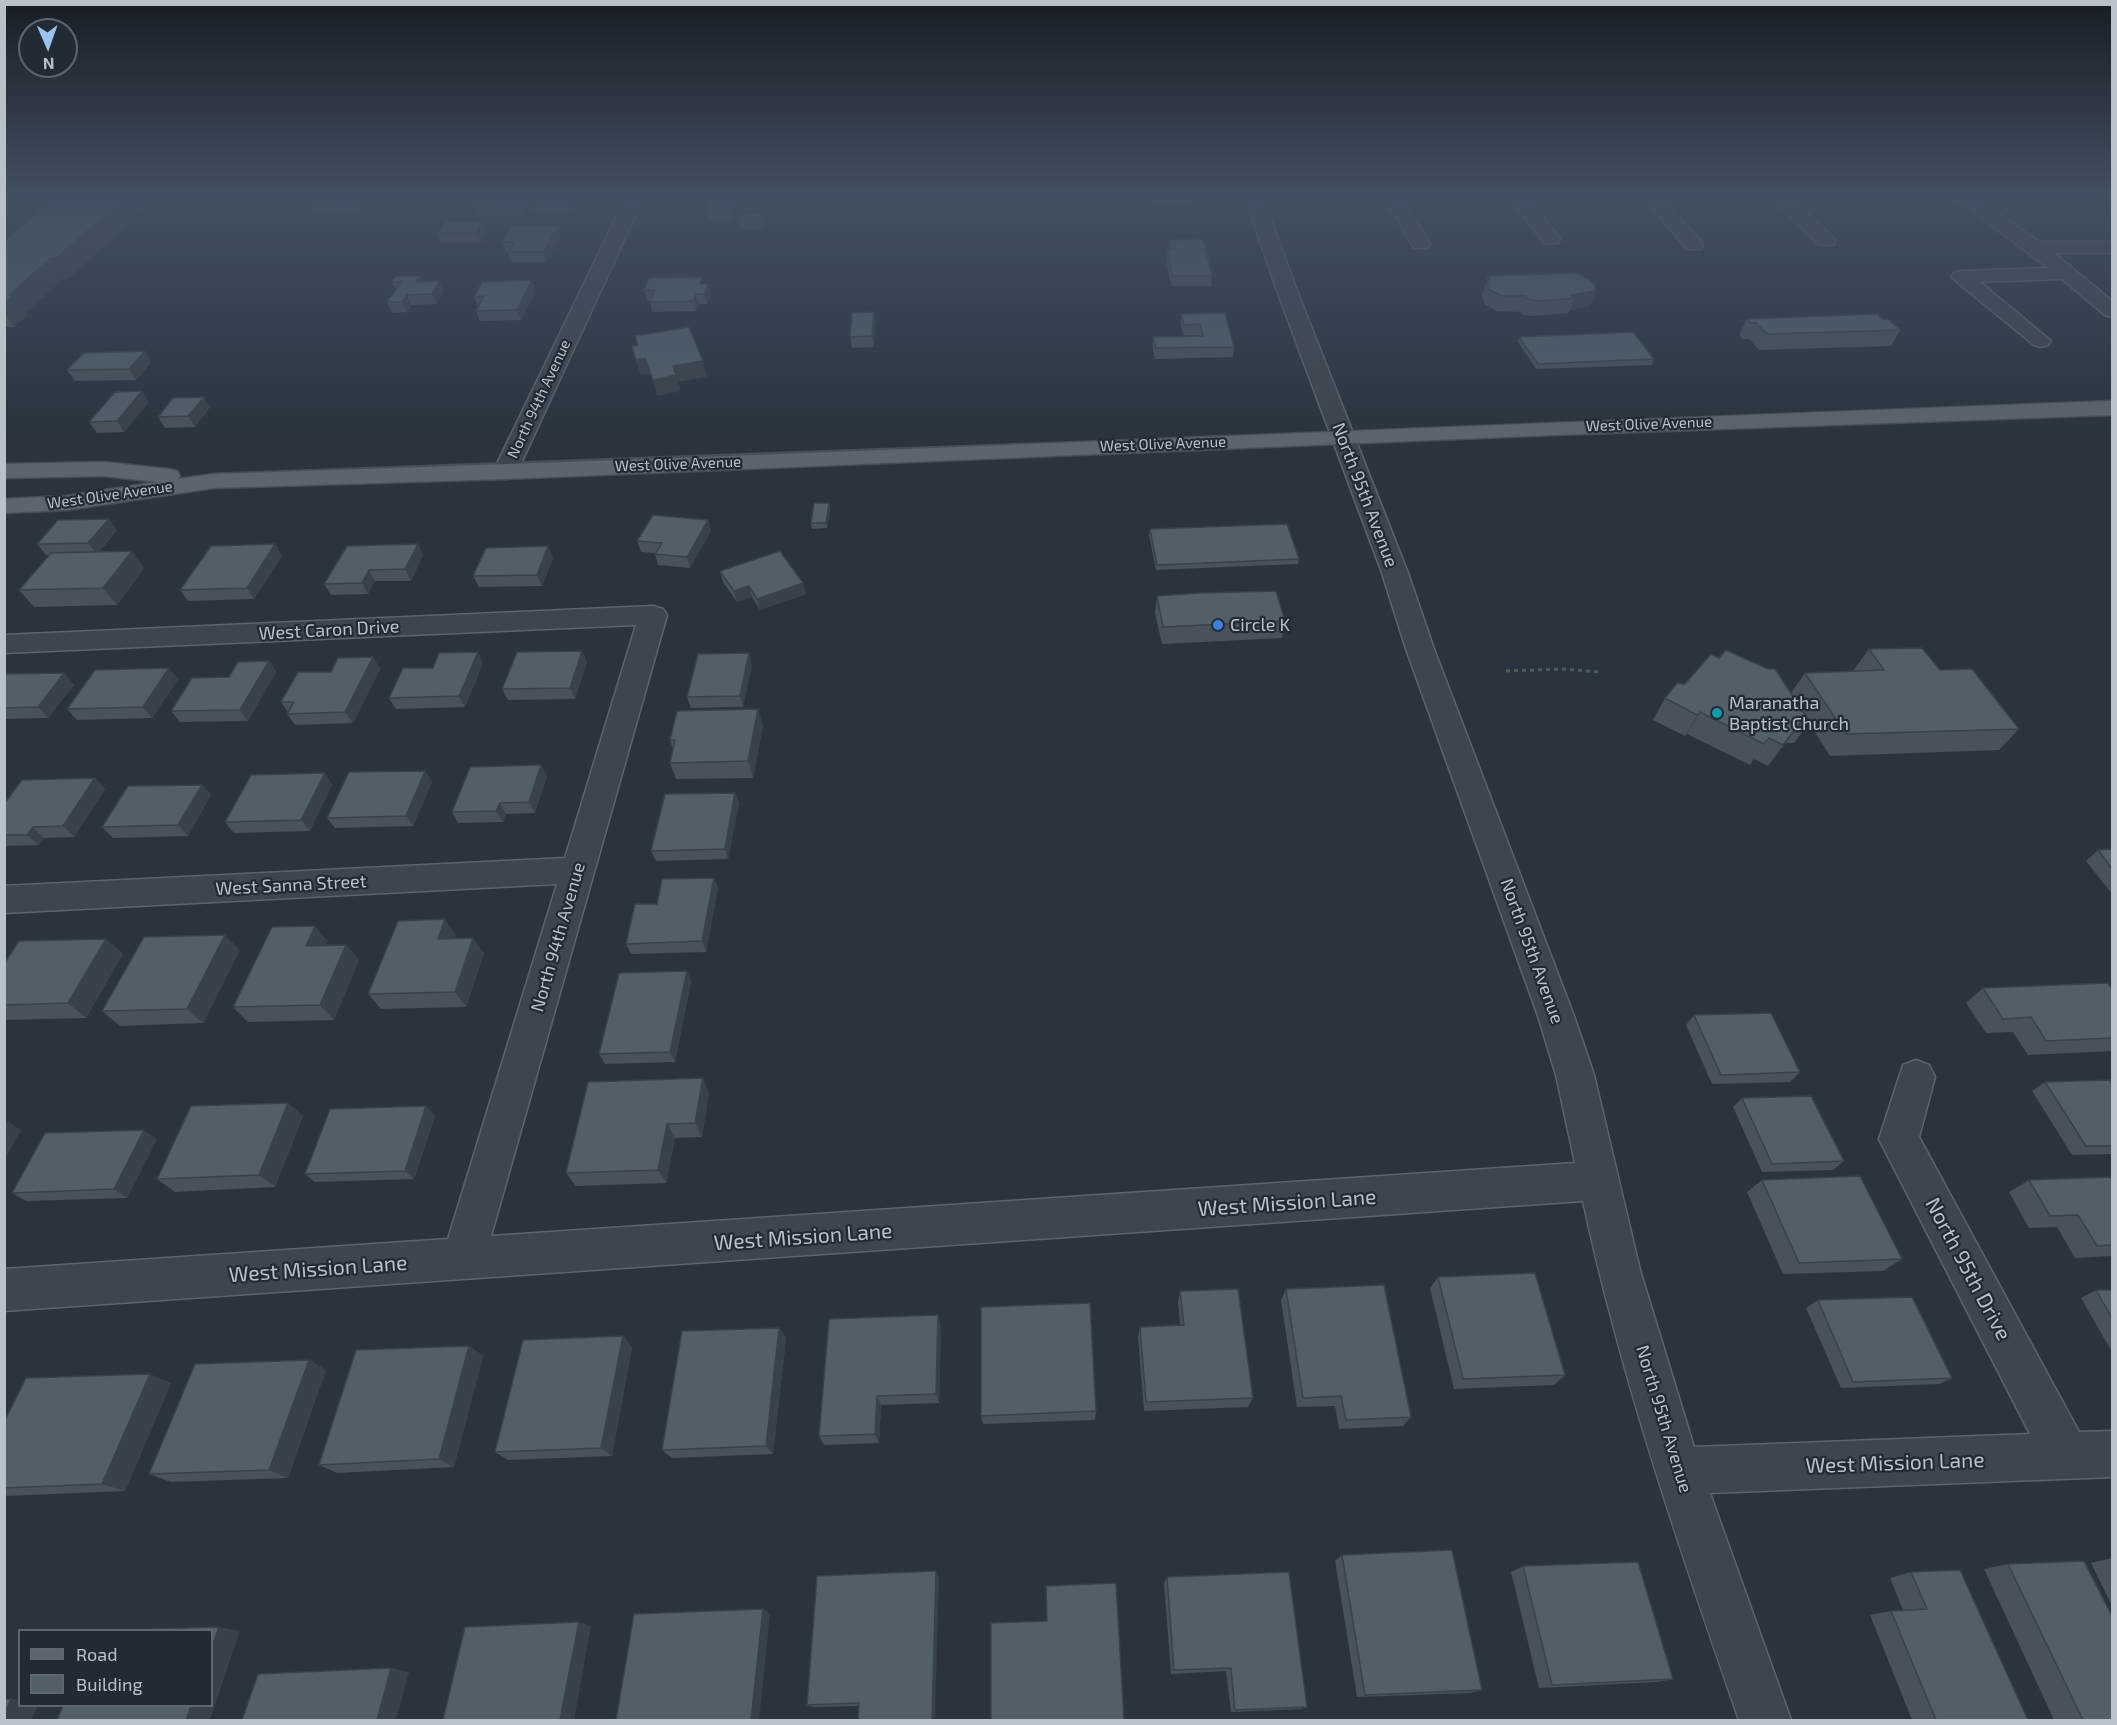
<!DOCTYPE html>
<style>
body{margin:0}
#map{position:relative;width:2117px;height:1725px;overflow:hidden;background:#29343e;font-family:"Exo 2",sans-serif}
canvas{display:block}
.frame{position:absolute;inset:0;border:6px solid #b9c1c9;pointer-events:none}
.legend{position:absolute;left:18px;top:1629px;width:195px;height:78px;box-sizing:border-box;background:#222b33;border:2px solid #5e676f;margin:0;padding:8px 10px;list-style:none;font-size:18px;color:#b9c1c9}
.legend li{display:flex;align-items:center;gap:12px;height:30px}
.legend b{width:30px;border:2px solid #5e676f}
.north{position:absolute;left:18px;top:18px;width:60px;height:60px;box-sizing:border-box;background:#222b33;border:2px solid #5e676f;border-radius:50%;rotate:178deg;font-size:16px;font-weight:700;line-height:24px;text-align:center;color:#b9c1c9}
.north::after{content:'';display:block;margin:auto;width:21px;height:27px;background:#9cc3eb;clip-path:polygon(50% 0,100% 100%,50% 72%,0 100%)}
</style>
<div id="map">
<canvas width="2117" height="1725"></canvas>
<div class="frame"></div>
<ul class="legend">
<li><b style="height:8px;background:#5b656e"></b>Road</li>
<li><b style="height:16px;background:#525f69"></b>Building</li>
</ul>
<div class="north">N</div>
</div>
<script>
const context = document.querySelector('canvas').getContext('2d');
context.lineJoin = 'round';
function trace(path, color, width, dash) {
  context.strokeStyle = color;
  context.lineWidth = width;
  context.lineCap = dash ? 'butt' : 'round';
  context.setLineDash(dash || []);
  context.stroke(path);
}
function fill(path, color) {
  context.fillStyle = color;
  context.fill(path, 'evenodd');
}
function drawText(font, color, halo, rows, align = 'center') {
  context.font = font + ' "Exo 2",sans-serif';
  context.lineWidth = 4.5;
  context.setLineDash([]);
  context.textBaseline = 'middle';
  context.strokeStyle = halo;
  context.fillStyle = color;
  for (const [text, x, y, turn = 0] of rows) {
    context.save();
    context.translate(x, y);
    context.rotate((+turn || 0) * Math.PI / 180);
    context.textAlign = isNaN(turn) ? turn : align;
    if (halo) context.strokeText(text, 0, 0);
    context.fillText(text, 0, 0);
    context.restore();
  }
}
const path = new Path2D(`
 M1506 671 1563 669 1599 672`);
const minor = new Path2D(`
 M626 197H644L517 472 513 477 505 479 497 477 493 472Z
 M1245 197H1263L1296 288 1408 573 1434 649 1574 1016 1594 1075 1640 1270 1694 1447 2030 1434 1879 1139 1903 1065 1916 1060 1929 1065 1935 1077 1919 1137 2079 1432 2112 1431V1477L1710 1493 1791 1720H1739C1680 1550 1621 1378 1583 1201L4 1311V1269L448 1239 557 884 4 913V886L565 858 636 625 4 653V635L653 606 663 609 667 615 491 1236 1575 1163 1556 1075 1538 1016 1406 649 1382 573 1276 288Z
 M1384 197H1402L1430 244 1428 248H1414Z
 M1510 197H1528L1560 239 1558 243H1544Z
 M1642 197H1660L1701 241 1703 245 1701 249H1687Z
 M1771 197H1790L1833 237 1835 241 1833 245H1819Z
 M1954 197H1974L2040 242H2112V253H2054L2112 301V317L2105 315 2062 279 1980 282 2051 341 2048 345 2041 347 2034 345 1951 277 1954 273 1961 271 2048 268Z`);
const major = new Path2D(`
 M2112 401V415L1554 435 505 479 214 488 66 510 4 513V499L66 496 158 482 104 476 4 478V464L104 462 168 469 177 471 180 476 178 479 214 474C847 454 1479 424 2112 401Z`);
const wall = new Path2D(`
 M371 197 361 210 313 211 308 202Z
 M478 197H527L530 205 524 215 476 216 472 207Z
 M534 197H584L580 204H575L572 210 534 211 531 201Z
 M710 197H738L731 221H707L705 211Z
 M1148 197H1191V204L1150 205Z
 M764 214 765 219 762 229H740L739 224Z
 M127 221 129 223 69 278 63 279 26 313 28 315 14 327H4V241Z
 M483 221 487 231 480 243H441L437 233Z
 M561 236 546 262H511L508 252H506L502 242Z
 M1169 240 1212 276 1211 286H1171L1166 259 1167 248H1168Z
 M1576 273 1590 306 1570 310 1568 313 1535 316 1523 315 1521 312 1497 311 1484 304 1482 295 1488 276Z
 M420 276 422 282 440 281 444 291 436 304 411 305 407 312 392 313 387 302 396 290 392 282Z
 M708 284 711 294 707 304H699L696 311 652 312 650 300H647L644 290Z
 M536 291 521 320 480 321 476 311 478 307 474 297Z
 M874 312 875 323 874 347 852 348 850 337Z
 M1225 313 1234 347 1233 357 1155 359 1153 348V337L1199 336V335H1183L1181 324V314Z
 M1747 319H1882L1900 330 1891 346 1759 350 1749 339H1743L1739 335Z
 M1519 337 1654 359 1652 365 1536 369 1518 342Z
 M151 362 136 380 75 381 67 370Z
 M149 402 124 432 97 433 89 422Z
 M210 407 195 427 165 428 158 417Z
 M829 503 830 508 827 528 812 529 811 523Z
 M708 520 711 531 690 568 658 565 655 554V553L641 552 637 541Z
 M1150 529 1299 559 1298 564 1156 570 1149 535Z
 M117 530 99 552 132 551 144 568 117 605 34 607 19 590 49 555H46L37 544Z
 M275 544 282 556 254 599 188 601 180 590Z
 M418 544 423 555 411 581H375L368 594 331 595 324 584Z
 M553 558 542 586 479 587 473 576Z
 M720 571 806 594 760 610 752 597 737 602 723 582Z
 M1157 596 1285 621 1282 638 1162 644 1155 613Z
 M1869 649 1940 670 2019 729 1999 750 1830 756 1809 723 1794 743H1786L1768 766 1754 759 1750 765 1687 734 1685 736 1653 720 1665 698 1719 658 1791 693 1805 673 1853 671Z
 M373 657 380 669 353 723 295 725 287 714 288 712 281 702 331 672Z
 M269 661 276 672 248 721 180 722 171 711 229 677Z
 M587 662 575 699 508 700 502 689Z
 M483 663 465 707 396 709 389 698 433 668Z
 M752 664 743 707 691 708 687 697Z
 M64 673 74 685 48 718 4 719V674Z
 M178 679 152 718 77 720 67 709Z
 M763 725 753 778 676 779 670 763 673 750 670 740Z
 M541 765 547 776 535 813 506 814 503 822 458 823 452 812Z
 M425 771 432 782 413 826 335 828 327 818Z
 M95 778 105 789 74 837 44 838 39 845 4 846V804Z
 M332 784 310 831 234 833 225 822Z
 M202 785 211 795 188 836 113 838 102 827Z
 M735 793 739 803 728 859 656 861 651 851Z
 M2112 849V894L2086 861 2098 850Z
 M714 878 718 888 706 952 631 954 626 944Z
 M456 935 454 938 484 953 466 1007 381 1009 368 994Z
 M106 939 123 954 86 1018 4 1020V964Z
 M328 941 326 945H346L359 960 334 1020 248 1022 233 1007Z
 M240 950 203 1023 120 1026 102 1011Z
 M687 971 691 981 675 1062 605 1064 599 1054Z
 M1983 988 2112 989V1051L2028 1055 2013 1032 1986 1033 1966 1003Z
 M1694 1015 1800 1072 1790 1082 1712 1084 1686 1025Z
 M2045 1082 2112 1084V1154L2072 1155 2032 1091Z
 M709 1092 702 1137 675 1138 666 1183 576 1186 566 1173Z
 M1742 1098 1844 1161 1833 1170 1762 1172 1733 1107Z
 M288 1103 303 1116 275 1187 175 1192 157 1179Z
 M426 1106 435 1116 414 1179 315 1182 305 1174Z
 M157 1139 127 1198 26 1201 12 1193Z
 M2112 1177V1256L2075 1258 2057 1227 2029 1228 2009 1192 2029 1180Z
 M1762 1180 1902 1259 1883 1271 1783 1274 1747 1192Z
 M1438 1277 1565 1375 1554 1385 1454 1389 1430 1288Z
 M1286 1289 1411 1417 1403 1426 1339 1429 1335 1406 1297 1407 1281 1300Z
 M2096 1290H2112V1352L2081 1298Z
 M1180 1291 1253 1398 1248 1407 1144 1411 1138 1337 1140 1327 1180 1325 1178 1302Z
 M1818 1300 1952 1378 1939 1384 1841 1388 1806 1308Z
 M938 1315 941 1326 939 1403 881 1405 879 1443 824 1445 819 1436Z
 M779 1328 786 1338 773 1454 672 1458 662 1450Z
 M623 1336 632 1347 612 1456 508 1460 495 1452Z
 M469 1346 483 1356 454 1467 337 1473 319 1465Z
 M309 1360 326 1370 288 1478 171 1482 149 1474Z
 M171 1383 125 1491 4 1496V1422Z
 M1096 1411 1095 1420 983 1424 981 1416Z
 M1342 1555 1482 1690 1470 1693 1357 1697 1335 1561Z
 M2112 1558V1606L2091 1563Z
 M2008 1564 2112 1720H2054L1984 1569Z
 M1523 1566 1673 1679 1657 1682 1539 1688 1511 1572Z
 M1911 1572 2028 1720H1912L1870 1615 1891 1611 1903 1610 1890 1578Z
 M939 1577 859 1706 813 1707 807 1705Z
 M1167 1577 1307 1707 1301 1709 1231 1712 1226 1671 1171 1674 1164 1583Z`);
const shadedWall = new Path2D(`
 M4 197H34L4 221Z
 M121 197H154L127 221 129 223 69 278 63 279 26 313 28 315 14 327 4 313V303L9 295Z
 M360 197H371L361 210 357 200Z
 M526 197H527L530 205 524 215 521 206Z
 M571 197H573L575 204 572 210 569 200Z
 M578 197H584L580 204Z
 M733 197H738L731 221 729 211Z
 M764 214 765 219 762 229 761 224Z
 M483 221 487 231 480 243 476 233Z
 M558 226 561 236 546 262 543 252Z
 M420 276 424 286 416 282Z
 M532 280 536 291 521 320 517 310Z
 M440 281 444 291 436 304 432 294Z
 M708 284 711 294 707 304 705 294Z
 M1596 291 1590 306 1570 310 1574 298 1571 295Z
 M696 294 699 304 696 311 694 301Z
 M407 295 411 305 407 312 402 302Z
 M874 312 875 323 874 347 872 336Z
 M145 351 151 362 136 380 129 369Z
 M645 358 650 374 641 375 636 360Z
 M703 361 707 377 678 382 681 391 657 396 653 380 673 366Z
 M142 391 149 402 124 432 117 421Z
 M204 397 210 407 195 427 188 416Z
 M829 503 830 508 827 528 826 523Z
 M109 519 117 530 97 554 88 543Z
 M708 520 711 531 690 568 687 557Z
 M275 544 282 556 254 599 247 588Z
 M418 544 423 555 411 581 405 569Z
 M548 546 553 558 542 586 537 575Z
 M132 551 144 568 117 605 103 588Z
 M369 570 375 581 368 594 362 583Z
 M803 583 806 594 760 610 757 599Z
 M749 586 752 597 737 602 734 591Z
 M582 651 587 662 575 699 570 688Z
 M478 652 483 663 465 707 459 696Z
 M749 653 752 664 743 707 740 696Z
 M373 657 380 669 353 723 345 712Z
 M269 661 276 672 248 721 240 710Z
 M169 668 178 679 152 718 143 707Z
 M64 673 74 685 48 718 38 707Z
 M758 709 763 725 753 778 748 761Z
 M1700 712 1687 734 1685 736 1697 715Z
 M1801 722 1786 743 1768 766 1783 745Z
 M541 765 547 776 535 813 529 802Z
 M425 771 432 782 413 826 406 816Z
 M325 773 332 784 310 831 301 820Z
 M95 778 105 789 74 837 63 826Z
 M202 785 211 795 188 836 178 825Z
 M735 793 739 803 728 859 725 849Z
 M500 803 506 814 503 822 496 811Z
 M33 827 44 838 39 845 27 835Z
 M714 878 718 888 706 952 702 941Z
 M445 919 456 935 449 954 438 939Z
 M315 926 328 941 319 961 306 946Z
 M225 935 240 950 203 1023 187 1009Z
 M473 938 484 953 466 1007 455 992Z
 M106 939 123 954 86 1018 68 1003Z
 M346 945 359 960 334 1020 320 1005Z
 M687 971 691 981 675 1062 670 1052Z
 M703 1078 709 1092 702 1137 695 1123Z
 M288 1103 303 1116 275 1187 259 1175Z
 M426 1106 435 1116 414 1179 405 1171Z
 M4 1119 21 1130 4 1160Z
 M667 1124 675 1138 666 1183 658 1170Z
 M144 1130 157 1139 127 1198 114 1189Z
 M938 1315 941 1326 939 1403 936 1394Z
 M779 1328 786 1338 773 1454 766 1446Z
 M623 1336 632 1347 612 1456 601 1448Z
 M469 1346 483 1356 454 1467 439 1459Z
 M309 1360 326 1370 288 1478 269 1470Z
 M150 1374 171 1383 125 1491 102 1484Z
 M877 1396 881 1405 879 1443 875 1434Z
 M936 1571 939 1577 935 1720H932Z
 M763 1609 770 1614 759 1720H751Z
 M579 1622 591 1626 574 1720H560Z
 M219 1627 240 1631 210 1720H186L191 1706H212V1647Z
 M391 1668 409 1672 396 1720H377Z
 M11 1699 20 1700V1706H38L31 1720H4V1715Z`);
const building = new Path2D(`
 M58 197H121L113 204H117L56 258 50 259 9 295H14L4 303V241Z
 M312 197H360L357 200 308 202Z
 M478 197H526L521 206 472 207Z
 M534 197H571L569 200 531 201Z
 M710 197H733L729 211H705Z
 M764 214 761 224H739L742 215Z
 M446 221H483L476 233H437Z
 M512 226H558L543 252H508L514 242H502Z
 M1203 239 1212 276H1172L1167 248 1171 249 1169 240Z
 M1576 273 1590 280 1595 285 1596 291 1571 295 1574 298 1540 301 1528 299 1525 296H1502L1488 289 1487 279H1490L1488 276Z
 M396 276H420L416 282 440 281 432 294 407 295 402 302H387L401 282H392Z
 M702 277 700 284H708L705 294H696L694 301 650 302 654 290H644L649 278Z
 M532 280 517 310 476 311 484 296 474 297 482 282Z
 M874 312 872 336 850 337 852 313Z
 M1225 313 1234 347 1156 348 1153 337 1203 336 1200 324 1184 325 1181 314Z
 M1877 314 1882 319H1888L1900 330 1767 334 1756 323H1750L1747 319Z
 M689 327 703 361 673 366 676 375 653 380 645 358 636 360 632 346 638 345 635 336Z
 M1633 332 1654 359 1538 364 1519 337Z
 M145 351 129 369 67 370 84 353Z
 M142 391 117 421 89 422 115 392Z
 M204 397 188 416 158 417 173 398Z
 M814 503H829L826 523H811Z
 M653 515 708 520 687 557 655 554 662 543 637 541Z
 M109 519 88 543 37 544 58 520Z
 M1287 524 1299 559 1157 565 1150 529Z
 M275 544 247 588 180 590 211 546Z
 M418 544 405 569 369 570 362 583 324 584 347 546Z
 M548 546 537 575 473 576 486 548Z
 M132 551 103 588 19 590 51 553Z
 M780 551 803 583 757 599 749 586 734 591 720 571Z
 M1276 591 1285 621 1163 627 1157 596 1200 593Z
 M1922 648 1940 670 1972 669 2019 729 1846 734 1805 673 1884 670 1869 649Z
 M1726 650 1768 669H1775L1810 722H1801L1783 745 1769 738 1764 744 1700 712 1697 715 1665 698 1678 682 1684 685 1711 654 1719 658Z
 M582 651 570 688 502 689 517 652Z
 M478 652 459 696 389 698 403 668H433L439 653Z
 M749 653 740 696 687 697 698 654Z
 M373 657 345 712 287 714 294 702H281L298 672H331L338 658Z
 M269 661 240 710 171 711 192 678 229 677 238 662Z
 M169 668 143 707 67 709 95 670Z
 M64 673 38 707 4 708V674Z
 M758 709 748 761 670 763 675 740H670L677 711Z
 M541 765 529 802 500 803 496 811 452 812 470 767Z
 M425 771 406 816 327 818 349 772Z
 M325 773 301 820 225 822 251 775Z
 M95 778 63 826 33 827 27 835H4V804L22 780Z
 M202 785 178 825 102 827 128 786Z
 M735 793 725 849 651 851 665 794Z
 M2112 849V869L2098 850Z
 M714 878 702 941 626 944 635 904H657L662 879Z
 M445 919 438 939 473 938 455 992 368 994 398 921Z
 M315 926 306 946 346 945 320 1005 233 1007 272 927Z
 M225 935 187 1009 102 1011 144 937Z
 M106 939 68 1003 4 1005V964L19 941Z
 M687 971 670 1052 599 1054 619 973Z
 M2108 983 2112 989V1038L2046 1041 2031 1017 2003 1019 1983 988Z
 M1771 1013 1800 1072 1721 1075 1694 1015Z
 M703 1078 695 1123 667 1124 658 1170 566 1173 588 1082Z
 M2110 1080 2112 1084V1146H2086L2045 1082Z
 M1811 1096 1844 1161 1772 1164 1742 1098Z
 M288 1103 259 1175 157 1179 191 1106Z
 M426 1106 405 1171 305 1174 330 1109Z
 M144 1130 114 1189 12 1193 45 1133Z
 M1860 1176 1902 1259 1799 1263 1762 1180Z
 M2112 1177V1245L2097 1246 2078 1215 2050 1216 2029 1180Z
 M1535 1273 1565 1375 1463 1379 1438 1277Z
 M1384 1285 1411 1417 1346 1420 1341 1396 1303 1398 1286 1289Z
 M1238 1289 1253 1398 1146 1402 1140 1327 1184 1325 1180 1291Z
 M2096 1290H2112V1318Z
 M1912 1297 1952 1378 1853 1382 1818 1300Z
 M1090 1303 1096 1411 981 1416V1307Z
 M938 1315 936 1394 877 1396 875 1434 819 1436 829 1319Z
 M779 1328 766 1446 662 1450 682 1331Z
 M623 1336 601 1448 495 1452 523 1340Z
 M469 1346 439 1459 319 1465 356 1350Z
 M309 1360 269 1470 149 1474 195 1364Z
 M150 1374 102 1484 4 1488V1422L26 1378Z
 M1452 1550 1482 1690 1365 1695 1342 1555Z
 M2084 1561 2112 1616V1720H2083L2008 1564Z
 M1638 1562 1673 1679 1552 1685 1523 1566Z
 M1960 1570 2028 1720H1936L1891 1611 1927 1609 1911 1572Z
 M936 1571 932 1720H858L859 1703 807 1705 817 1576Z
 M1289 1572 1307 1707 1235 1710 1231 1668 1174 1670 1167 1577Z
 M1116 1583 1124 1720H991V1623L1047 1621 1046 1586Z
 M763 1609 751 1720H616L634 1614Z
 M579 1622 560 1720H443L465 1627Z
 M219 1627 212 1647V1630H124Z
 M391 1668 377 1720H242L258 1674Z
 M4 1699H11L4 1715Z
 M63 1706H191L186 1720H57Z`);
const markers = [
 [1218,625,6,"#3f7fe0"],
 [1717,713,6,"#0f9aa8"]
];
const farStreetnames = [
 ["North 94th Avenue",539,399,-65],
 ["West Olive Avenue",1649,424,-2],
 ["West Olive Avenue",1163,444,-2],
 ["West Olive Avenue",678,464,-2],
 ["West Olive Avenue",110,495,-8]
];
const streetNames = [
 ["North 95th Avenue",1365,495,69],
 ["West Caron Drive",329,630,-3],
 ["West Sanna Street",291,885,-3],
 ["North 94th Avenue",558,937,-74],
 ["North 95th Avenue",1532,951,70],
 ["North 95th Avenue",1664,1419,73]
];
const poiNames = [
 ["Circle K",1230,625],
 ["Maranatha",1729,703],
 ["Baptist Church",1729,724]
];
const nearStreetnames = [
 ["West Mission Lane",1287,1203,-4],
 ["West Mission Lane",803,1237,-4],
 ["West Mission Lane",318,1269,-4],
 ["North 95th Drive",1968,1269,62],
 ["West Mission Lane",1895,1463,-2]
];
trace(minor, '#5b646c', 3);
trace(major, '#464f57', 3);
trace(path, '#4b5d5d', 3, [4, 4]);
fill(minor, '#3d464e');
fill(major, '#5b656e');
fill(wall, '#47525a');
fill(shadedWall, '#39424a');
fill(building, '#525f69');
trace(building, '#39424a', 1.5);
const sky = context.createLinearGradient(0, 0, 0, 438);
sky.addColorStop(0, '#171d22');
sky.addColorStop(0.45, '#435063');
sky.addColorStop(1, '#43506300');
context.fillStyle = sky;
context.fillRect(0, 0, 2117, 438);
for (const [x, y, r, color] of markers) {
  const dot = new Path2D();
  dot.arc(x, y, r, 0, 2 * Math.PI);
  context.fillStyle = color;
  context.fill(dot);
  trace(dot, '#222b33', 2);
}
drawText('15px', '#b9c1c9', '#222b33', farStreetnames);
drawText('18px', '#b9c1c9', '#222b33', streetNames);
drawText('18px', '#b9c1c9', '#222b33', poiNames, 'left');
drawText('21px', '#b9c1c9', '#222b33', nearStreetnames);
</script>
